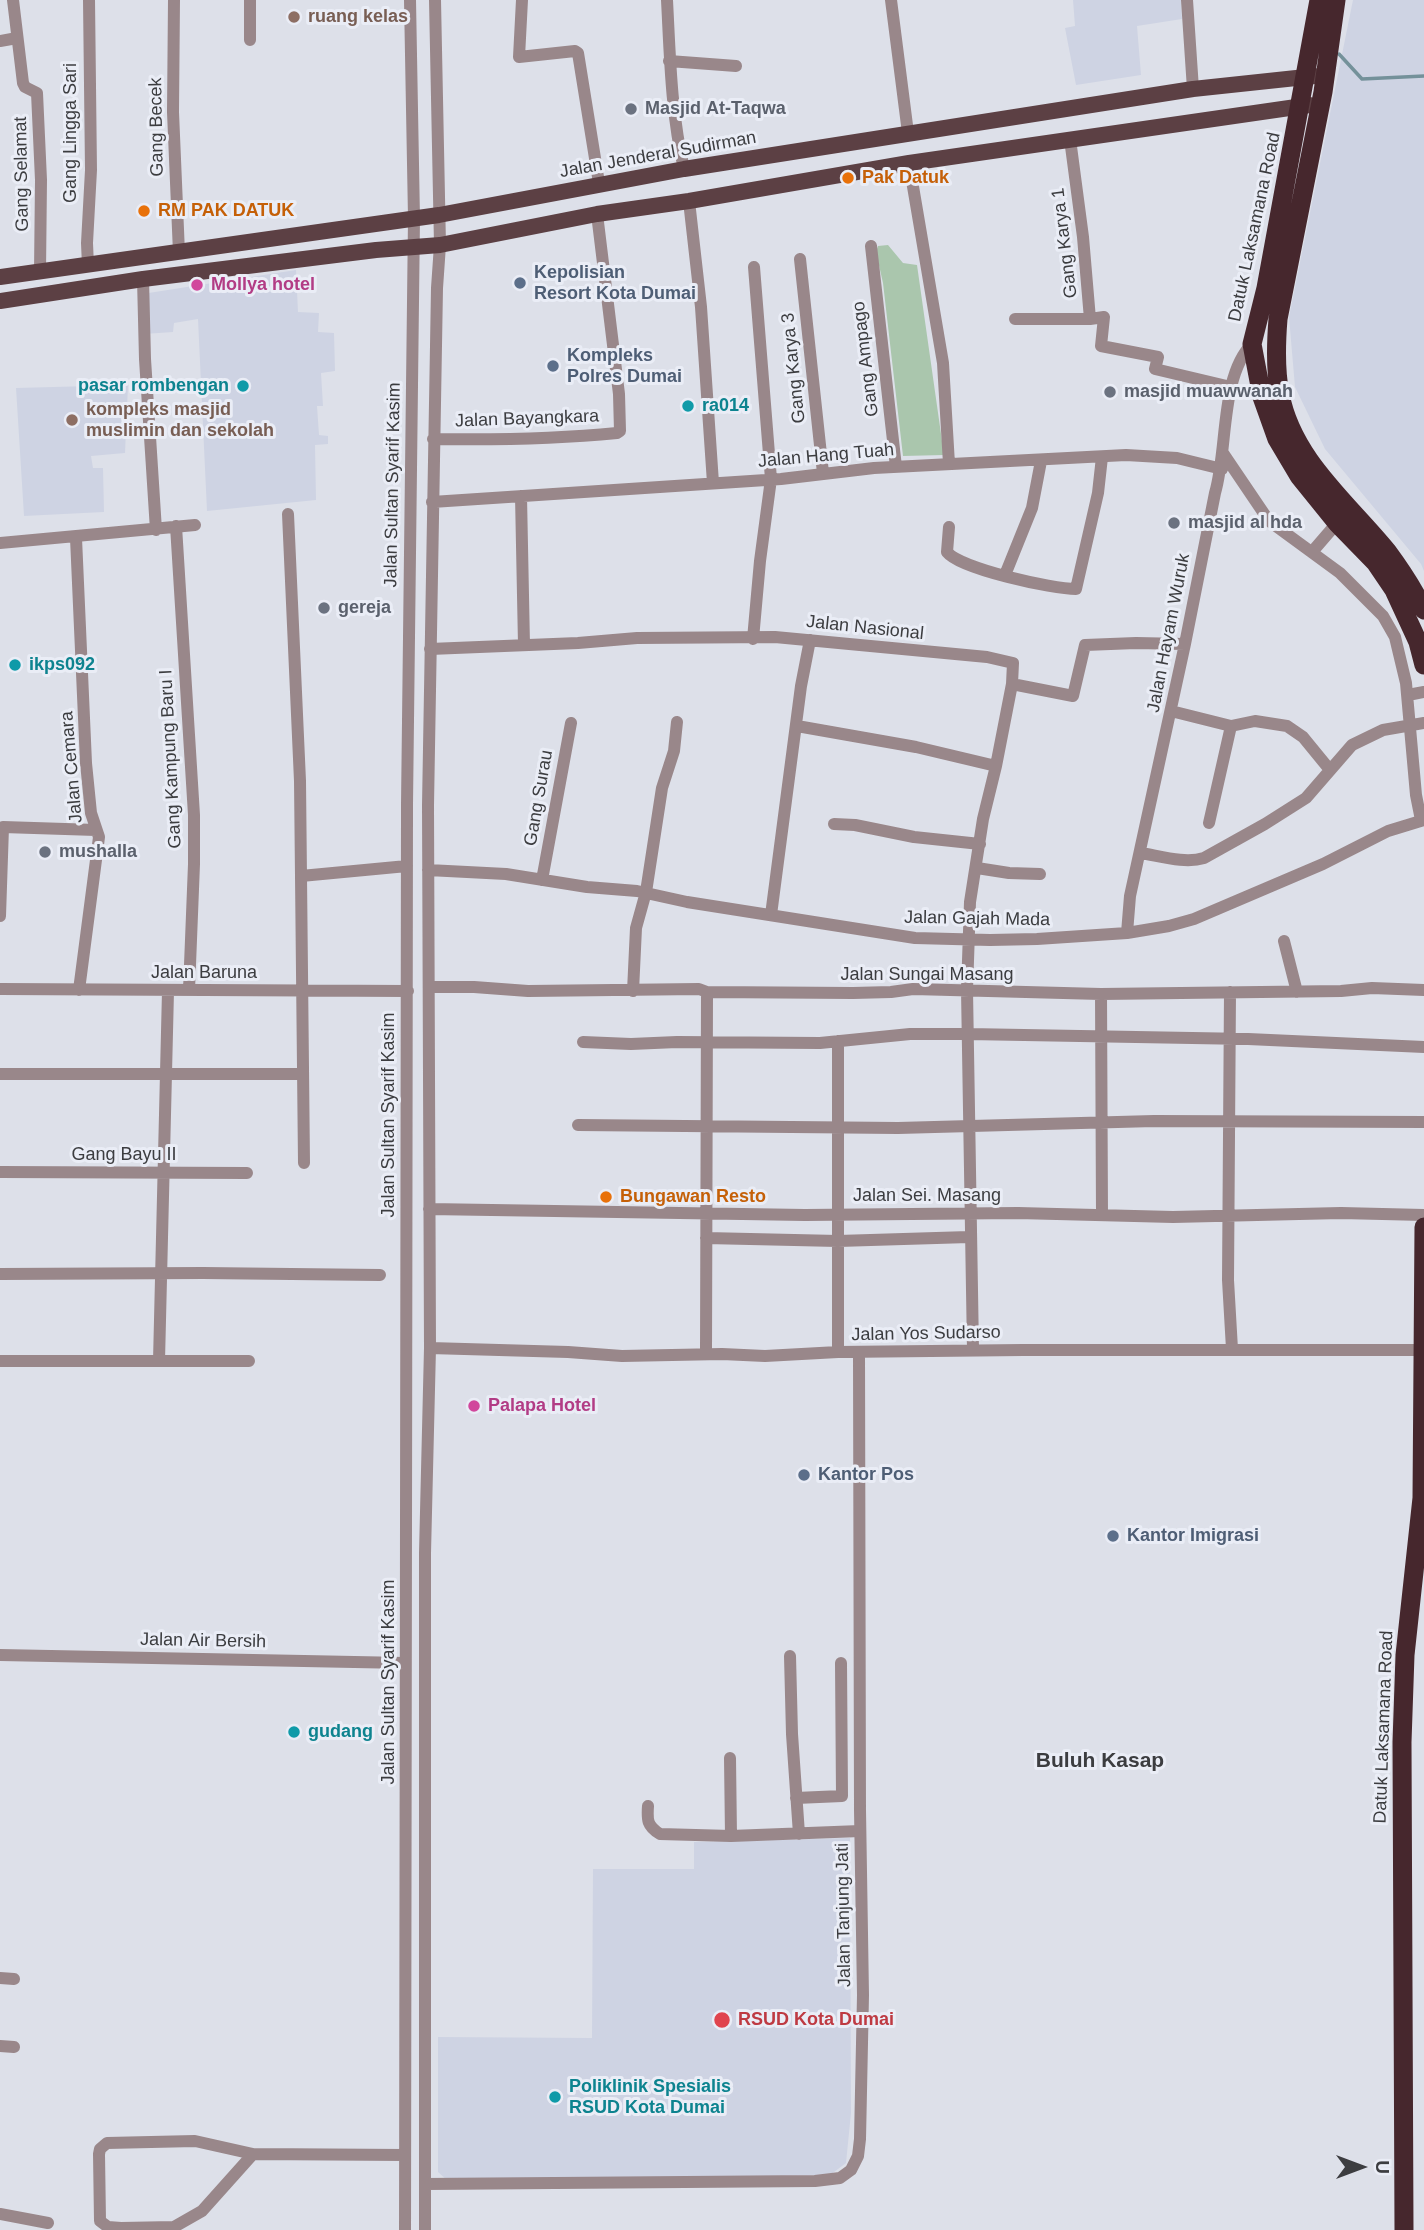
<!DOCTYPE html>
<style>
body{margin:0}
#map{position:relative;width:1424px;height:2230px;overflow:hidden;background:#dde0e9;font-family:Arial,sans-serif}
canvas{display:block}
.north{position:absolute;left:1326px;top:2132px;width:70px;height:70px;-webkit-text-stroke:5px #eaedf6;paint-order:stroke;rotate:90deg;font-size:19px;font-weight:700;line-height:28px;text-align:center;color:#3c3d40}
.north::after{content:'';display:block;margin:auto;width:24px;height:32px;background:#3c3d40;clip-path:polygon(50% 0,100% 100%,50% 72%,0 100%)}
</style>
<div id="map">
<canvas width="1424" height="2230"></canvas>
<div class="north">U</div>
</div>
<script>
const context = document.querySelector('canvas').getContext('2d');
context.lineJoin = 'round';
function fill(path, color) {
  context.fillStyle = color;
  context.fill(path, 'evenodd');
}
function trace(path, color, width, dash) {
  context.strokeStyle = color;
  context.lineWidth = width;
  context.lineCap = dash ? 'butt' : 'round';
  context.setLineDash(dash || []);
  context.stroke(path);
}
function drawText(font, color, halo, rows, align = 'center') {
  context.font = font + ' Arial,sans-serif';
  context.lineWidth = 6;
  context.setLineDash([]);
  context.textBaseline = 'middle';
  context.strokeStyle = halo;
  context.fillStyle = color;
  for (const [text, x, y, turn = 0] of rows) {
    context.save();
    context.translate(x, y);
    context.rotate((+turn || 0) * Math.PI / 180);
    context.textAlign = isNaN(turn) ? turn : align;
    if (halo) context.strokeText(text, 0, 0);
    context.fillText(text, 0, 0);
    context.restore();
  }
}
const built = new Path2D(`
 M1073 0H1181L1182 19 1137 26 1141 75 1076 85 1065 28 1075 26Z
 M1353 0H1424V571L1421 564 1325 449 1295 387 1289 317Z
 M296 270 298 312 319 313 318 332 334 333 335 371 321 373 323 406H317L319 435 328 436V444L315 445 316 500 207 511 198 319 174 323 173 332 144 334 142 294Z
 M128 385 125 453 91 456 93 468H103L104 512 24 516 16 388Z
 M850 1838 851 2113 846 2163 830 2175 448 2181 438 2172V2037L592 2038 593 1869H694V1842Z`);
const green = new Path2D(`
 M888 245 903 263 917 265 944 455 903 456 883 283 876 252 878 246Z`);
const stream = new Path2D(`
 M1339 54 1362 79 1424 76`);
const minor = new Path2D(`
 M13 0 23 83 25 87 37 93 41 180 40 272
 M174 0 173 112 179 253
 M250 0V40
 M522 0 519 57 575 51 578 53 599 183
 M667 0C670 57 671 113 684 169
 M891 0 908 133
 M1187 0 1193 89
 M0 41 17 38
 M669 61 736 66
 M1070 139 1083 237 1090 319 1104 317 1101 346 1158 357 1155 369 1231 387
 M909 163 943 363 949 464
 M689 201 701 307 713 483
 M871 246 896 467
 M800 259 823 473
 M88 266 87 243 91 170 89 0
 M143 279 145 359 156 530
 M1015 319H1090
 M433 439C495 440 556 439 617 433L620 431 619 394 597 214
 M1223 453 1269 521 1340 573 1383 616 1395 637 1406 683 1416 795 1421 820
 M521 496 524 645
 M432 502 781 479 874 468 1126 455 1177 458 1222 469
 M288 514 300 781 304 1163
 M176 526 194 815V864L189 990
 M949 527 947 552C960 569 1053 589 1076 589L1098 493 1102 457
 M76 538 86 763 91 813 99 837 79 990
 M0 543 195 525
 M1312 552 1337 523
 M1005 575 1032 508 1041 461
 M753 639 760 561 771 479 754 267
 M430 649 578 643 637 638 775 637 987 657 1013 663 1012 684 996 766 983 819 970 902 967 990 973 1350
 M1012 684 1073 696 1085 645 1136 643 1185 644
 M1408 695 1424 692
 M1171 711 1231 726 1255 721 1287 726 1303 737 1330 770
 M797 726 916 747 996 766
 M1209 823 1231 726
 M834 824 855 825 914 837 980 844
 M1141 853C1160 856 1185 864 1204 858L1265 824 1306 798 1352 745 1383 730 1424 723
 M977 868 1009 873 1040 874
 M428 870 506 874 587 887 637 891 687 902 915 938 990 940 1037 939 1127 933 1169 926 1194 919 1323 864 1388 831 1424 820
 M301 876 407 866
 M542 880 571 723
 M771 915 801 686 810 640
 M0 916 3 827 96 830
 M1127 933 1130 896 1185 644 1215 493C1228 449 1220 376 1252 344
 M1284 941 1297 992
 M430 987H474L528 991 699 989 707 992 853 993 891 992 913 989 1101 994 1341 991 1372 988 1424 990
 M0 989 408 991
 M633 991 636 928 646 892 662 788 674 751 677 722
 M1230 992 1228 1280 1232 1349
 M1101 994 1102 1215
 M583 1042 631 1044 677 1042 820 1043 910 1034H968L1248 1039 1424 1047
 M0 1074H301
 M578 1125 898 1128 1154 1121 1424 1122
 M0 1172 247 1173
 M429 1209 805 1215 1018 1213 1173 1217 1341 1213 1424 1215
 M706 1238 838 1241 969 1237
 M0 1274 203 1273 380 1275
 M430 1348 568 1352 622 1356 722 1354 765 1356 838 1352 1023 1350H1423
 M838 1352V1041
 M706 1354 707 992
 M0 1361H249
 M159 1361 168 991
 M0 1655 405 1663
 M790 1656 792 1734 799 1834
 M730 1758 731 1836
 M796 1798 842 1796 841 1663
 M648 1806C647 1820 647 1826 660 1834L731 1836 860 1831
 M0 1978 14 1979
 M0 2046 14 2047
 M253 2154 202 2211 174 2227 121 2228 108 2227 100 2221 99 2154 100 2149 107 2143 195 2141 253 2154 405 2155
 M425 2184 815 2181 840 2178 851 2170 858 2156 860 2139 863 1995 860 1810 859 1354
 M0 2214 48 2223
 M405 2230 407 805 414 218 410 0
 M425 2230V1553L430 1348 428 805 437 288 440 245 435 0`);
const major = new Path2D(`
 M0 277 439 215 684 169 1193 89 1315 76
 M0 301 143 279 376 250 440 245 597 214 689 201 909 163 1310 105`);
const highway = new Path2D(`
 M1319 0 1266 288 1252 344 1262 397 1277 439 1299 476 1337 523 1375 562 1394 590 1418 642 1424 665
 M1336 0 1323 92 1278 319C1276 344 1275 370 1280 394 1292 459 1348 503 1387 551 1401 570 1413 588 1424 610
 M1404 2230 1402 1742 1405 1655 1422 1498 1424 1227`);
const markers = [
 [294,17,7,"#8d6e63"],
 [631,109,7,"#6b7280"],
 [848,178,7,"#e8710a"],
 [144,211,7,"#e8710a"],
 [520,283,7,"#5c6f8a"],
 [197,285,7,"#d1479c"],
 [553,366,7,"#5c6f8a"],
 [243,386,7,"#0f9aa8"],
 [1110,392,7,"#6b7280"],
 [688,406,7,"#0f9aa8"],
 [72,420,7,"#8d6e63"],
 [1174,523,7,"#6b7280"],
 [324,608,7,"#6b7280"],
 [15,665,7,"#0f9aa8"],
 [45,852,7,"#6b7280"],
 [606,1197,7,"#e8710a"],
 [474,1406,7,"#d1479c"],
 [804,1475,7,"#5c6f8a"],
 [1113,1536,7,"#5c6f8a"],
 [294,1732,7,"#0f9aa8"],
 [722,2020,9,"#e0444e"],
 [555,2097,7,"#0f9aa8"]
];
const educationNames = [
 ["ruang kelas",308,17],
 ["kompleks masjid",86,410],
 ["muslimin dan sekolah",86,431]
];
const worshipNames = [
 ["Masjid At-Taqwa",645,109],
 ["masjid muawwanah",1124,392],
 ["masjid al hda",1188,523],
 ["gereja",338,608],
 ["mushalla",59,852]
];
const streetNames = [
 ["Gang Becek",157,127,-91],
 ["Gang Lingga Sari",71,133,-90],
 ["Jalan Jenderal Sudirman",658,155,-10],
 ["Gang Selamat",22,174,-91],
 ["Datuk Laksamana Road",1255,227,-78],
 ["Gang Karya 1",1065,243,-97],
 ["Gang Ampago",866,359,-97],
 ["Gang Karya 3",794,368,-96],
 ["Jalan Bayangkara",527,419,-2],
 ["Jalan Hang Tuah",826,456,-5],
 ["Jalan Sultan Syarif Kasim",393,485,-89],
 ["Jalan Nasional",865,628,6],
 ["Jalan Hayam Wuruk",1169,633,-79],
 ["Gang Kampung Baru I",171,759,-93],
 ["Jalan Cemara",72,767,-95],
 ["Gang Surau",539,798,-80],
 ["Jalan Gajah Mada",977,919,1],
 ["Jalan Baruna",204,973],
 ["Jalan Sungai Masang",927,975],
 ["Jalan Sultan Syarif Kasim",389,1115,-90],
 ["Gang Bayu II",124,1155],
 ["Jalan Sei. Masang",927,1196],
 ["Jalan Yos Sudarso",926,1334,-1],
 ["Jalan Air Bersih",203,1641,1],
 ["Jalan Sultan Syarif Kasim",389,1682,-90],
 ["Datuk Laksamana Road",1384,1727,-88],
 ["Jalan Tanjung Jati",844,1915,-91]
];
const foodNames = [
 ["Pak Datuk",862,178],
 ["RM PAK DATUK",158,211],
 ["Bungawan Resto",620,1197]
];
const serviceNames = [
 ["Kepolisian",534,273],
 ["Resort Kota Dumai",534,294],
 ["Kompleks",567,356],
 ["Polres Dumai",567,377],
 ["Kantor Pos",818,1475],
 ["Kantor Imigrasi",1127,1536]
];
const hotelNames = [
 ["Mollya hotel",211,285],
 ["Palapa Hotel",488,1406]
];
const cultureNames = [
 ["pasar rombengan",229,386,"right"],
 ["ra014",702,406],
 ["ikps092",29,665],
 ["gudang",308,1732],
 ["Poliklinik Spesialis",569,2087],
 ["RSUD Kota Dumai",569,2108]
];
const healthNames = [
 ["RSUD Kota Dumai",738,2020]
];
const quarterNames = [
 ["Buluh Kasap",1100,1761]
];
fill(built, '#ced3e3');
fill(green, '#aac6ad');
trace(stream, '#74919a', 3.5);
trace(minor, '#99878a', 12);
trace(major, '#5c4044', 16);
trace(highway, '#46272d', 19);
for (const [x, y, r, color] of markers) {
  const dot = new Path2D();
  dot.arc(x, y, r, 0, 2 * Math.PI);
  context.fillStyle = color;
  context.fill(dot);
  trace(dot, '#eaedf6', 2.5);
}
drawText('bold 18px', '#785e54', '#eaedf6', educationNames, 'left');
drawText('bold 18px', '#5b616d', '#eaedf6', worshipNames, 'left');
drawText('18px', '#3c3d40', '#eaedf6', streetNames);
drawText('bold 18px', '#c56008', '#eaedf6', foodNames, 'left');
drawText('bold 18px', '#4e5e75', '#eaedf6', serviceNames, 'left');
drawText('bold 18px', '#b23c85', '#eaedf6', hotelNames, 'left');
drawText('bold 18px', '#0d838f', '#eaedf6', cultureNames, 'left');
drawText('bold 18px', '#be3a42', '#eaedf6', healthNames, 'left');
drawText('bold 21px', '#3c3d40', '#eaedf6', quarterNames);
</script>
